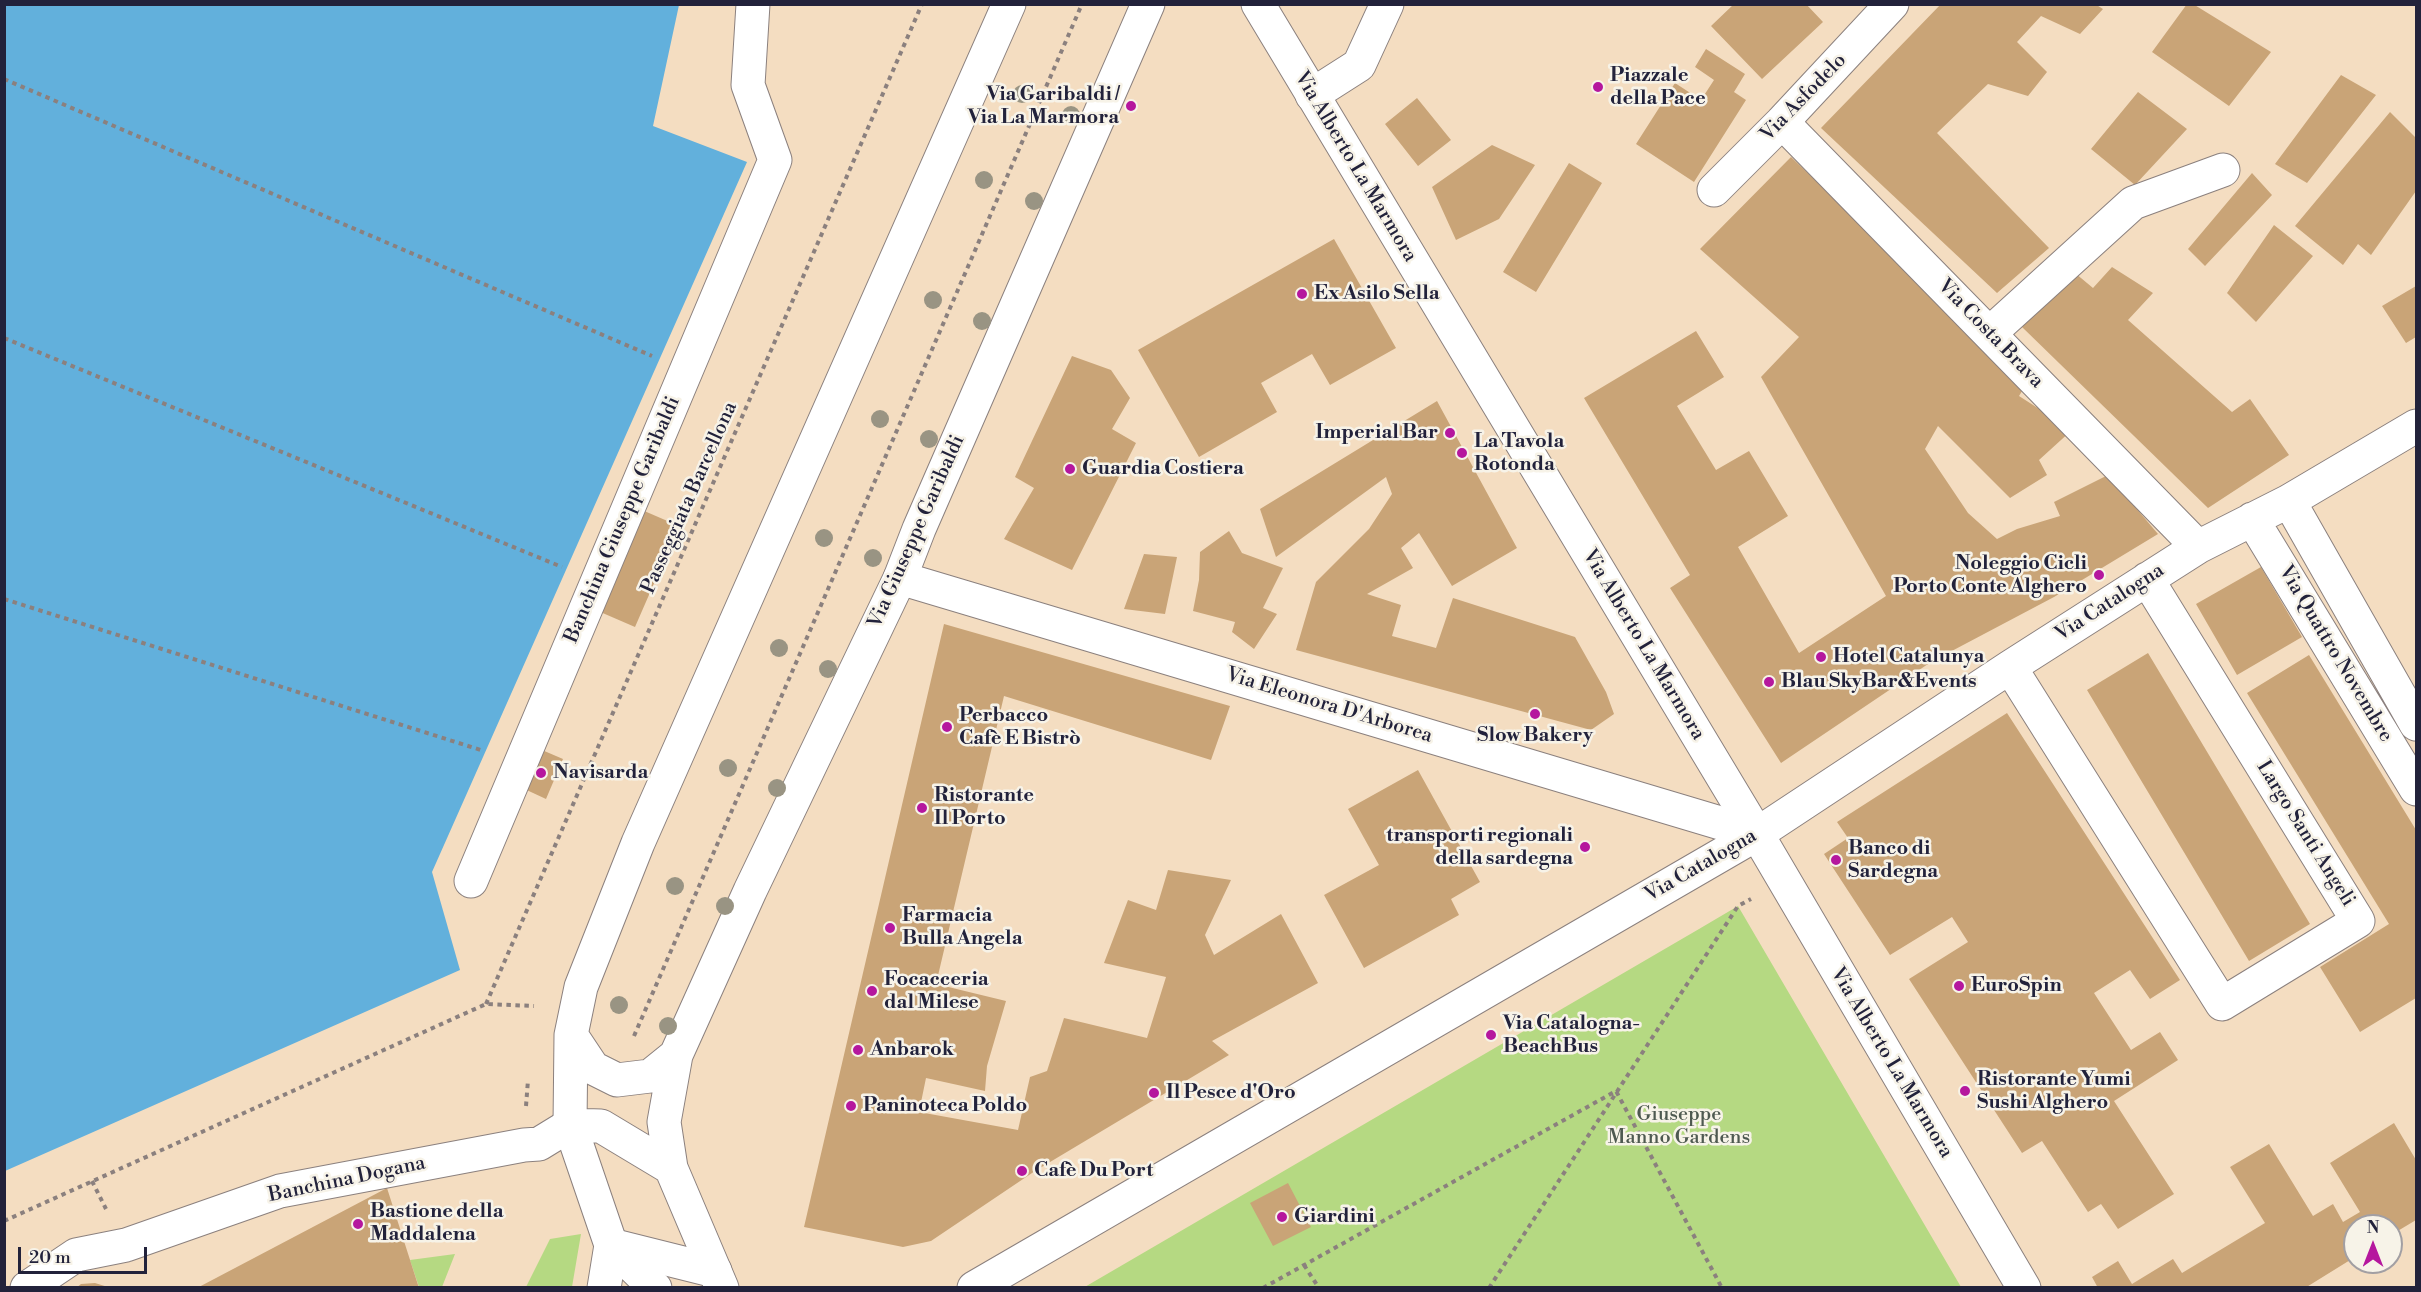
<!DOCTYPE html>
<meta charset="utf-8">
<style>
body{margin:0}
#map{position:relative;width:2421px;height:1292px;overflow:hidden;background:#f4ddc1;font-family:"Libre Bodoni",serif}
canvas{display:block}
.frame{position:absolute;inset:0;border:6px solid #22223b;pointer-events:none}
.north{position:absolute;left:2343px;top:1214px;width:60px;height:60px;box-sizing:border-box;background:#f7f3e8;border:2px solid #a29fa3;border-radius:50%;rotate:0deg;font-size:16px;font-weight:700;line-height:24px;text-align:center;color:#22223b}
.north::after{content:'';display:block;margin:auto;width:21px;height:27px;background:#b5179e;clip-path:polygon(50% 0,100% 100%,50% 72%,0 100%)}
.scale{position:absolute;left:18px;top:1247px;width:129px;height:27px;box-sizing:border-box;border:3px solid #22223b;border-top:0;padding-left:8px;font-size:18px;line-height:21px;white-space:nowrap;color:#22223b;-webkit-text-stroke:4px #f7f3e8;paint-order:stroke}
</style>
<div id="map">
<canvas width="2421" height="1292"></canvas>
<div class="frame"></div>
<div class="north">N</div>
<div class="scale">20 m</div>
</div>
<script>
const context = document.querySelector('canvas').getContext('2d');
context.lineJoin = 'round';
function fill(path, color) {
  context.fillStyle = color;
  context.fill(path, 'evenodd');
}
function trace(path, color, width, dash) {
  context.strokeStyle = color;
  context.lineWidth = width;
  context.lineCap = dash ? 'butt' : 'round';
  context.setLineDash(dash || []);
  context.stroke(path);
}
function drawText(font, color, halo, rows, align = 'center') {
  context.font = font + ' "Libre Bodoni",serif';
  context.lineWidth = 5;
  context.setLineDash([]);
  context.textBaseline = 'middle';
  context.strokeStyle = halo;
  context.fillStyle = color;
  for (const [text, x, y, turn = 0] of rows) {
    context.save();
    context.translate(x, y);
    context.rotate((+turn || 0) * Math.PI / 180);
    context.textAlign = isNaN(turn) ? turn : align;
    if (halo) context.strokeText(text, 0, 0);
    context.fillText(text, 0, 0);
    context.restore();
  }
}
const green = new Path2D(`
 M1738 906 1961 1287 1083 1288 1699 929Z
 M581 1234 572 1287H526L550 1239Z
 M455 1254 442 1287H419L410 1260Z`);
const water = new Path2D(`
 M5 4 679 5 653 126 747 162 432 872 460 970 5 1171Z`);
const building = new Path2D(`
 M1734 4H1806L1823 22 1762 79 1711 26Z
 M1941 4H2095L2103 9 2080 34 2041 16 2017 42 2047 72 2028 96 1988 84 1937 133 2049 248 1997 293 1821 128Z
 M2187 4H2193L2271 52 2229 106 2152 52Z
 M1706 49 1745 74 1734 92 1746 100 1694 182 1636 144 1675 83 1701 100 1714 80 1695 67Z
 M2341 75 2376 95 2307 183 2275 164Z
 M2138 92 2187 129 2135 185 2091 149Z
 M1417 98 1451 140 1418 166 1385 124Z
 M2390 112 2416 138V191L2371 255 2358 244 2343 265 2295 226Z
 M1492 145 1535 165 1499 219 1456 240 1432 187Z
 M1791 157 2027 383 2019 396 2072 430 2039 460 2047 475 2010 498 1938 426 1925 449 1968 513 1997 539 2017 529 2060 516 2054 502 2108 475 2158 534 2054 597 1931 662 1781 763 1670 588 1690 575 1584 398 1696 331 1724 377 1677 406 1716 470 1749 451 1788 516 1738 547 1799 653 1886 596 1761 377 1799 337 1700 249Z
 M1569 163 1602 183 1536 292 1503 272Z
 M2252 173 2272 195 2205 266 2188 249Z
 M2274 225 2313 256 2256 322 2227 293Z
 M1334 239 1396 348 1330 385 1312 354 1261 383 1277 412 1199 457 1138 350Z
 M2112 267 2153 293 2128 320 2232 412 2250 399 2289 455 2208 508 2022 327 2075 273 2093 288Z
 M2416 286V337L2406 343 2382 306Z
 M1072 356 1111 370 1130 398 1112 429 1136 443 1072 570 1004 539 1034 488 1015 477Z
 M1437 401 1517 548 1452 586 1419 533 1401 548 1413 568 1367 594 1401 605 1392 636 1436 648 1453 598 1575 637 1606 692 1614 714 1591 730 1296 650 1316 582 1369 529 1392 494 1386 477 1276 557 1260 509Z
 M642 510 679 526 635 627 598 611Z
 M1229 531 1242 553 1283 568 1263 608 1277 614 1254 649 1232 632 1235 622 1193 611 1199 580 1200 552Z
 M1144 554 1177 557 1165 614 1124 609Z
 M2261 567 2302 637 2237 675 2196 604Z
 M944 624 1230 706 1211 760 1004 696 936 984 1006 1001 987 1066 985 1091 926 1078 919 1112 1018 1130 1030 1077 1047 1071 1064 1018 1147 1038 1166 977 1104 963 1128 900 1156 910 1168 870 1231 880 1205 935 1214 955 1281 914 1318 983 1212 1041 1229 1055 1035 1171 931 1241 903 1247 804 1227Z
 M2148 653 2310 924 2249 961 2087 690Z
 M2309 655 2416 830V998L2360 1032 2320 967 2389 924 2247 693Z
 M2007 713 2180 980 2150 999 2130 970 2094 993 2131 1050 2160 1032 2178 1060 2114 1101 2174 1194 2118 1229 2101 1204 2088 1212 2042 1141 2022 1153 1909 979 1968 942 1952 917 1890 955 1824 854 1848 838 1837 822Z
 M535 747 563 759 546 799 518 786Z
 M1418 770 1480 882 1451 899 1459 915 1364 968 1324 895 1379 865 1348 809Z
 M2394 1123 2416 1160V1220L2391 1235V1226H2355V1257L2305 1288H2098L2092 1277 2118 1261 2132 1284 2173 1259 2182 1273 2265 1223 2230 1167 2269 1144 2313 1216 2333 1204 2343 1222 2360 1212 2330 1163Z
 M1288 1183 1311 1227 1273 1246 1250 1203Z
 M387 1188 419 1288H197Z
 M95 1283 111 1288H76L81 1284Z`);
const path = new Path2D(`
 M4 79 652 356
 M4 338 562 567
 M4 599 484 751
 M486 1004 922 4
 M634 1036 1082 4
 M526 1106 528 1080
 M92 1181 106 1209
 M4 1221 486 1004 534 1006
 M1304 1265 1319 1288
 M1263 1288 1616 1091 1722 1288
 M1489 1288 1738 906 1751 899`);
const minor = new Path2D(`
 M1312 95 1359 65 1387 4
 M1782 122 2198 547
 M1714 190 1782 122 1892 4
 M1990 333 2133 203 2223 170
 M2289 501 2416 724
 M2252 519 2416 789
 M900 578 1757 834 2010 667 2198 547 2289 501 2416 426
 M2010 667 2222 1004 2358 921 2147 579
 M471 881 775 160 748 85 753 4
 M611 1245 715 1271
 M27 1288 76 1255 126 1245 280 1191 524 1145 539 1144 570 1125`);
const major = new Path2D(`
 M1258 4 1757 834 2024 1288
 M571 1035 593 1068 617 1080 650 1076 676 1055
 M570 1125 601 1126 671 1168
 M604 1288 611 1245
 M655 1288 611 1245 570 1125 571 1035 581 987 638 843 1009 4
 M722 1288 671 1168 664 1122 676 1055 750 891 900 578 919 529 1148 4
 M974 1288 1757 834`);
const trees = [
 [1022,94],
 [1071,115],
 [984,180],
 [1034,201],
 [933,300],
 [982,321],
 [880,419],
 [929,439],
 [824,538],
 [873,558],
 [779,648],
 [828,669],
 [728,768],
 [777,788],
 [675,886],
 [725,906],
 [619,1005],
 [668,1026]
];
const markers = [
 [1598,87,6,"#b5179e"],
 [1131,106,6,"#b5179e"],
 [1302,294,6,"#b5179e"],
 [1450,433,6,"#b5179e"],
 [1462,453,6,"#b5179e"],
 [1070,469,6,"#b5179e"],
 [2099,575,6,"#b5179e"],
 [1821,657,6,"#b5179e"],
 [1769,682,6,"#b5179e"],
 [1535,714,6,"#b5179e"],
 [947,727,6,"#b5179e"],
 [541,773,6,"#b5179e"],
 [922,808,6,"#b5179e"],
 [1585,847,6,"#b5179e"],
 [1836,860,6,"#b5179e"],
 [890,928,6,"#b5179e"],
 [1959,986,6,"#b5179e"],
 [872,991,6,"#b5179e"],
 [1491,1035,6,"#b5179e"],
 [858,1050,6,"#b5179e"],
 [1965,1091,6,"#b5179e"],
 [1154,1093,6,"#b5179e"],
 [851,1106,6,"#b5179e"],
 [1022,1171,6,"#b5179e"],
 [1282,1217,6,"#b5179e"],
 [358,1224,6,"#b5179e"]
];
const poiNames = [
 ["Piazzale",1610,76],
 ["della Pace",1610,99],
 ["Via Garibaldi /",1119,95,"right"],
 ["Via La Marmora",1119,118,"right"],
 ["Ex Asilo Sella",1314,294],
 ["Imperial Bar",1438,433,"right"],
 ["La Tavola",1474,442],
 ["Rotonda",1474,465],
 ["Guardia Costiera",1082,469],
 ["Noleggio Cicli",2087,564,"right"],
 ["Porto Conte Alghero",2087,587,"right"],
 ["Hotel Catalunya",1833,657],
 ["Blau SkyBar&Events",1781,682],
 ["Perbacco",959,716],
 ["Cafè E Bistrò",959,739],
 ["Slow Bakery",1535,736,"center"],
 ["Navisarda",553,773],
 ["Ristorante",934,796],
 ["Il Porto",934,819],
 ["transporti regionali",1573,836,"right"],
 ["della sardegna",1573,859,"right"],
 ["Banco di",1848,849],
 ["Sardegna",1848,872],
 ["Farmacia",902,916],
 ["Bulla Angela",902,939],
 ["Focacceria",884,980],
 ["dal Milese",884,1003],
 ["EuroSpin",1971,986],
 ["Via Catalogna-",1503,1024],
 ["BeachBus",1503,1047],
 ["Anbarok",870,1050],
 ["Ristorante Yumi",1977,1080],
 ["Sushi Alghero",1977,1103],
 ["Il Pesce d'Oro",1166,1093],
 ["Paninoteca Poldo",863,1106],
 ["Cafè Du Port",1034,1171],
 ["Bastione della",370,1212],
 ["Maddalena",370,1235],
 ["Giardini",1294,1217]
];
const streetNames = [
 ["Via Asfodelo",1804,98,-46],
 ["Via Alberto La Marmora",1355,167,59],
 ["Via Costa Brava",1990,334,46],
 ["Passeggiata Barcellona",690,498,-66],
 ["Banchina Giuseppe Garibaldi",623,520,-67],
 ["Via Giuseppe Garibaldi",917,532,-66],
 ["Via Catalogna",2110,603,-33],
 ["Via Alberto La Marmora",1643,645,59],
 ["Via Quattro Novembre",2335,654,59],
 ["Via Eleonora D'Arborea",1329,706,17],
 ["Largo Santi Angeli",2305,834,58],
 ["Via Catalogna",1701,866,-30],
 ["Via Alberto La Marmora",1891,1063,59],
 ["Banchina Dogana",347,1180,-12]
];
const parkNames = [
 ["Giuseppe",1679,1115],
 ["Manno Gardens",1679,1138]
];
fill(green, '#b5d982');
fill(water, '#62b0dc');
fill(building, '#c9a477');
trace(minor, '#8b807e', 35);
trace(major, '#8b807e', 35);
trace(path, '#8b807e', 4, [4.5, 4.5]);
trace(minor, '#fff', 33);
trace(major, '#fff', 33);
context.fillStyle = '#999483';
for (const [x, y] of trees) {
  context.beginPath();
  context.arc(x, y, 9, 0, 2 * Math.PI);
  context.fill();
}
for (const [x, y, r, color] of markers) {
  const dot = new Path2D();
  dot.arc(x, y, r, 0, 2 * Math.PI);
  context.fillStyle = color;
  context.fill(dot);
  trace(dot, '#f7f3e8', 2);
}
drawText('bold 20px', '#22223b', '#f7f3e8', poiNames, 'left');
drawText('20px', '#22223b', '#f7f3e8', streetNames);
drawText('20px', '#4e5950', '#f7f3e8', parkNames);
</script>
